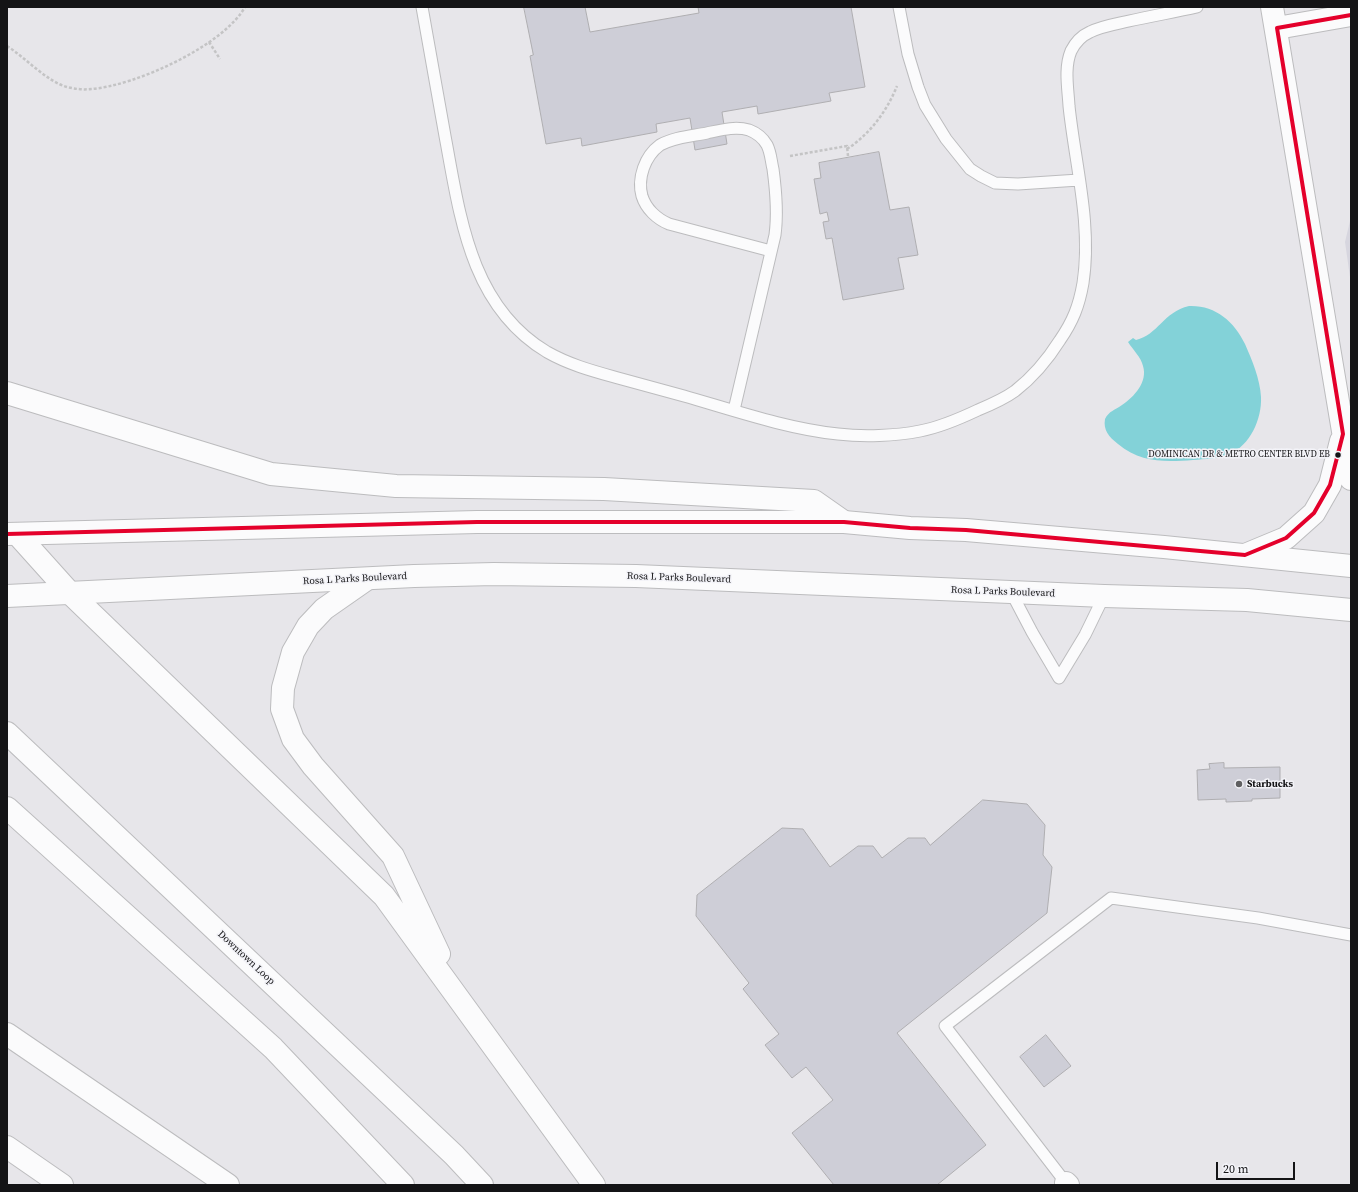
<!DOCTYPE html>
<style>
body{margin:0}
#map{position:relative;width:1358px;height:1192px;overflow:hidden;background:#e7e6ea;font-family:"Source Serif 4",serif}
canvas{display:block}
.frame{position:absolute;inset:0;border:8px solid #141416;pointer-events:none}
.scale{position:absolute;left:1216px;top:1162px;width:79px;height:18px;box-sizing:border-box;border:2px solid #141416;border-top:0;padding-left:5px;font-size:12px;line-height:14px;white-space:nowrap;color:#141416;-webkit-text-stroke:3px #f3f3f8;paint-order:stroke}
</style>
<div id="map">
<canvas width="1358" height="1192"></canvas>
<div class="frame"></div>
<div class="scale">20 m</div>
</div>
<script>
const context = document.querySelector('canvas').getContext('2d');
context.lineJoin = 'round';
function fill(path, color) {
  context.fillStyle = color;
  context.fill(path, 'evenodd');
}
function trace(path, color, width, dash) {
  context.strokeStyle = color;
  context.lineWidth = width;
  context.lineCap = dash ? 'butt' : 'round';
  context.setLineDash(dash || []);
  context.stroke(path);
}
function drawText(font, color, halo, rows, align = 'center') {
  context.font = font + ' "Source Serif 4",serif';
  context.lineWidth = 3;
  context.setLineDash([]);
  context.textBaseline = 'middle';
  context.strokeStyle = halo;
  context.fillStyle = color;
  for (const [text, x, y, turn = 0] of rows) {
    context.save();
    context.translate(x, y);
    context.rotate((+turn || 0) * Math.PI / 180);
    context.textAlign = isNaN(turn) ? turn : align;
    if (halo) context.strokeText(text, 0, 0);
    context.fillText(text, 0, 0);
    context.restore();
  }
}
const built = new Path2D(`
 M1351 217V284L1345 242Z`);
const water = new Path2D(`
 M1189 306C1215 305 1234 321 1245 344 1252 360 1260 379 1261 397 1262 419 1250 446 1229 454 1217 459 1205 459 1193 460 1165 462 1141 463 1118 444 1109 437 1103 430 1105 419 1109 411 1115 410 1122 405 1134 397 1148 382 1143 366 1141 357 1133 350 1128 342L1133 338 1136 340C1158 335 1163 312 1189 306Z`);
const building = new Path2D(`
 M524 7H585L590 32 699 13 698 7H851L865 87 829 93 831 101 758 114 757 106 722 112 727 144 695 150 690 118 656 124 657 132 582 146 581 138 546 144 530 56 533 55Z
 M879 152 890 210 909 207 918 255 898 258 904 289 843 300 832 238 826 239 823 222 829 221 827 212 820 214 814 179 821 178 819 163Z
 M1224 763V768L1280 767V798L1252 799V801L1226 802V799L1198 800 1197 770 1210 769 1209 764Z
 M983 800 1027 804 1045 825 1043 855 1052 867 1047 913 897 1033 986 1145 937 1185H834L792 1133 833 1100 806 1067 792 1078 765 1045 779 1034 743 989 749 983 696 916 697 895 782 828 803 829 830 867 858 846H873L882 858 908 838H925L930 845Z
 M1046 1035 1071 1066 1044 1087 1020 1057Z`);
const path = new Path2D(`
 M209 42 220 59
 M7 46C26 58 46 81 67 87 75 89 83 90 91 89 135 86 223 46 245 7
 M847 149C870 134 887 111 897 86
 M790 156 847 146 848 156`);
const lane = new Path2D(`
 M422 7C430 50 437 93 445 136 460 216 470 306 547 352 570 365 593 371 618 378 640 384 662 390 684 396 733 410 788 429 838 434 863 437 895 436 920 431 941 427 959 419 978 410 990 405 1004 399 1015 391 1033 377 1048 359 1060 340 1073 321 1079 306 1083 283 1092 224 1075 164 1069 106 1068 88 1064 68 1071 51 1075 43 1081 36 1090 32 1102 26 1116 24 1129 21 1152 16 1174 12 1197 7
 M899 7 908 54 918 87 925 105 946 139 970 169 981 176 995 183 1018 184 1079 180
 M734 410 775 235C778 213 776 191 773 169 771 161 771 153 767 145 763 138 757 133 749 130 735 126 721 130 707 133 692 136 674 137 660 145 645 156 637 178 642 196 646 209 657 219 669 224L771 251
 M1011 592 1032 632 1059 678 1085 635 1104 596
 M1066 1183 945 1026 1111 898 1258 918 1351 935`);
const street = new Path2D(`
 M7 1147 62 1185
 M1066 1183 1068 1185`);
const secondary = new Path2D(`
 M1272 7 1351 479
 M1277 28 1351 15
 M1245 555 1286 538 1314 513 1330 485 1341 441`);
const primary = new Path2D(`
 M7 534 477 522H844L910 528 966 530 1164 547 1351 566
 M7 596 414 576 494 574 636 576 1104 596 1247 600 1351 610`);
const highway = new Path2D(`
 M7 393 271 474 396 486 604 489 814 501 844 522
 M17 534 70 593 384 896 594 1185
 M367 579 324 609 308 626 293 652 283 688 282 709 293 739 313 766 393 856 439 954
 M7 733 454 1155 482 1185
 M7 808 273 1048 403 1185
 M7 1034 228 1185`);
const bus1 = new Path2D(`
 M7 534 477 522H844L910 528 966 530 1245 555 1286 538 1314 513 1330 485 1343 434 1277 28 1351 15`);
const markers = [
 [1338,455,3.5,"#141416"],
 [1239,784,4,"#5e5e60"]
];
const busNames = [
 ["DOMINICAN DR & METRO CENTER BLVD EB",1330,455]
];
const streetNames = [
 ["Rosa L Parks Boulevard",679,578,2],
 ["Rosa L Parks Boulevard",355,579,-3],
 ["Rosa L Parks Boulevard",1003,592,2],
 ["Downtown Loop",246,958,43]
];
const poiNames = [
 ["Starbucks",1247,784]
];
fill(built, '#d7d6df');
fill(water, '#83d2d8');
fill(building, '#ceced7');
trace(building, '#afaeb1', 1);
trace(lane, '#bcbcbe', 13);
trace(street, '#bcbcbe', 24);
trace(secondary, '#bcbcbe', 24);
trace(primary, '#bcbcbe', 24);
trace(highway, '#bcbcbe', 24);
trace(path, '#c4c4c5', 2.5, [3, 2]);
trace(lane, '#fbfbfc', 11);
trace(street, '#fbfbfc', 22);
trace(secondary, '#fbfbfc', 22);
trace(primary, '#fbfbfc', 22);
trace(highway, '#fbfbfc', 22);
trace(bus1, '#e4002b', 4);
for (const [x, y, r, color] of markers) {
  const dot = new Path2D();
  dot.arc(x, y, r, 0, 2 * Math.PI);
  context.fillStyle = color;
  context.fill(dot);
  trace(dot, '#f3f3f8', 1.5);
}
drawText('9px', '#141416', '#f3f3f8', busNames, 'right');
drawText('10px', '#141416', '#f3f3f8', streetNames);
drawText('bold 10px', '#141416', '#f3f3f8', poiNames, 'left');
</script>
